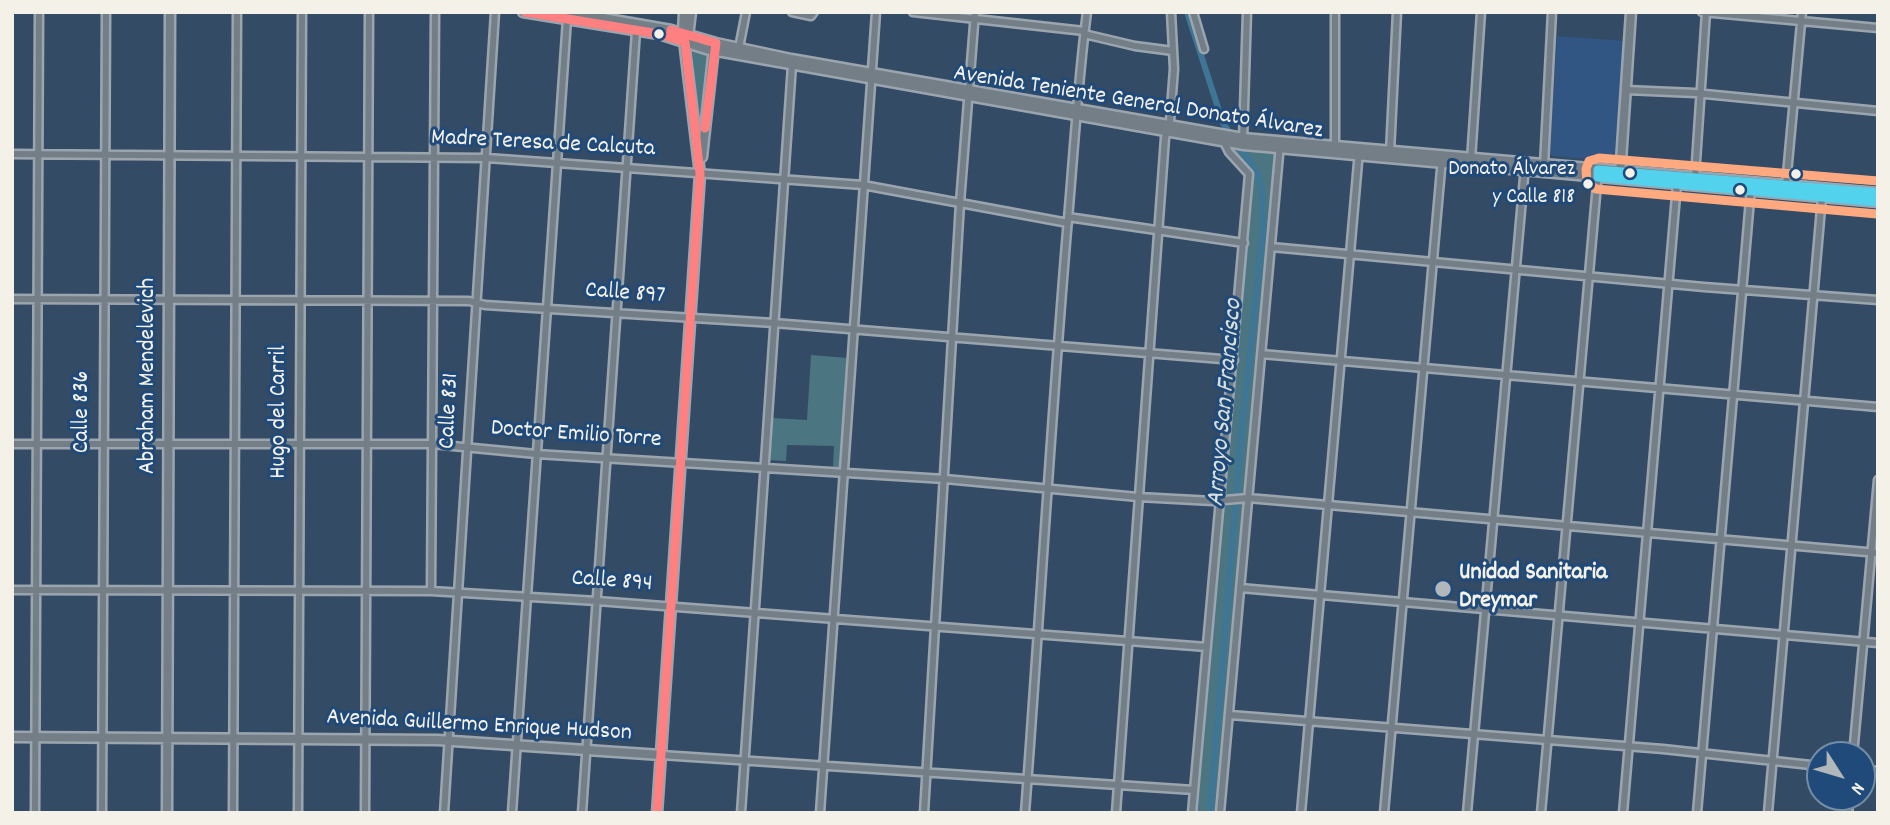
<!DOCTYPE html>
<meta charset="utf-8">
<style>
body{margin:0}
#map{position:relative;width:1890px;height:825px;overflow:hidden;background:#344b65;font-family:Dekko,sans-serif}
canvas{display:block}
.frame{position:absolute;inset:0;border:14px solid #f4f1e8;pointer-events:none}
.north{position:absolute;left:1806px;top:741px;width:70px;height:70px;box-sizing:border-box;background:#1f4a7a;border:2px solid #748da6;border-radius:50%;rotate:127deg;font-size:19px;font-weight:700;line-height:28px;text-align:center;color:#f4f1e8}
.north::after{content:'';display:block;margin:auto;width:24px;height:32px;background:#b1b7ba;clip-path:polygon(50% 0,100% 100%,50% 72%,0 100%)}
</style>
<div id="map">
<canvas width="1890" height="825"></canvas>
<div class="frame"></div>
<div class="north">N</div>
</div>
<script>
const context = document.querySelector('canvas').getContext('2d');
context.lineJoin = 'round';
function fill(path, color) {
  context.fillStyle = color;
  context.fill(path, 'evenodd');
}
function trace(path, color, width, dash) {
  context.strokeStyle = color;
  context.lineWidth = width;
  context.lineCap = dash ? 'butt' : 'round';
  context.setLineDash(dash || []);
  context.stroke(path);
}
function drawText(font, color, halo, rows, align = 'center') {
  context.font = font + ' Dekko,sans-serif';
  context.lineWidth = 6;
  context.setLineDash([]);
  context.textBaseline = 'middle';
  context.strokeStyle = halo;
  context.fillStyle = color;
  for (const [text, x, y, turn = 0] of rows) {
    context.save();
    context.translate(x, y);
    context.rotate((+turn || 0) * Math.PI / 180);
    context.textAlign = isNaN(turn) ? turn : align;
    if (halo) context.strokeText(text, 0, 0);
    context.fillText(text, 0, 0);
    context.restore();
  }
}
const built = new Path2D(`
 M1557 36 1624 41 1614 158 1610 161 1552 156 1550 153Z`);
const green = new Path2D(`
 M692 49 711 55 702 133H699Z
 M1236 147 1277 153 1219 813H1196L1252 179 1249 168 1235 153Z
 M811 355 848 358 840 468H833L834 446 787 445 786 461 768 460 771 418 807 420Z`);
const canal = new Path2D(`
 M1187 12 1223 123 1258 174 1262 192 1263 229 1241 438 1210 813`);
const street = new Path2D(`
 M792 12 811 16 814 12
 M913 12 1084 31
 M1193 12 1204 49
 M1335 12V147
 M1702 12 1878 28
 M1084 34 1135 46 1173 51
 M739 48 746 12
 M1626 90 1695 93 1878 111
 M1243 140 1247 12
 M1390 152 1397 12
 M12 154 487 158 863 185 1068 223
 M1471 160 1481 12
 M1544 165 1552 12
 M1695 177 1706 12
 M1786 185 1802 12
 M1068 217 1244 243
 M1271 247 1704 287 1878 300
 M12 299 469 301 485 305 774 323 1234 360
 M1261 354 1878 407
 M12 444H432L536 454 945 479 1138 497 1213 501 1248 498 1878 553
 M1240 588 1878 643
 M12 590 431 591 597 601 1207 647
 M431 591 435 12
 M1230 715 1663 749 1820 766
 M661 755 1194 790
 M1853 755 1878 480
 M1862 769 1878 771
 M35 813 39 12
 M102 813 106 12
 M233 813 237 12
 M298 813 302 12
 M365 813 369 12
 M444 813 495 12
 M512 813 567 19
 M582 813 636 31
 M741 813 792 65
 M820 813 876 12
 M924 813 960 203 975 12
 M1025 813C1040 615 1051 417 1068 219 1074 150 1078 81 1087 12
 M1116 813 1165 138 1170 121 1174 69 1171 12
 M1192 813 1249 174 1229 152 1223 140
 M1220 813 1280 144
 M1301 813 1359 151
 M1384 813 1442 158
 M1467 813 1525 166
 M1541 813 1598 173
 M1623 813 1677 184
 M1697 813 1751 188
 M1768 813 1822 197
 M1848 813 1850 797`);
const secondary = new Path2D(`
 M523 12 659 34 706 49 1244 145 1878 202
 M568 12 671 30 716 43 791 59 1243 138 1878 193
 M688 36 691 12
 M702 157 714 48
 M1620 176 1631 12
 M12 737 438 740 661 755
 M167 813 170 12
 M657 813 700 174 683 32 684 12`);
const bus1 = new Path2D(`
 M525 12 659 34 685 42 700 174 657 813
 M671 30 716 43 705 128`);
const bus2 = new Path2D(`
 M1878 193 1598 170V177L1878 202`);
const bus3 = new Path2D(`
 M1877 214 1596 189 1587 183 1586 169 1589 161 1599 158 1878 181`);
const markers = [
 [659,34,6,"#f4f1e8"],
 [1630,173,6,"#f4f1e8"],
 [1796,174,6,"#f4f1e8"],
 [1588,184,6,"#f4f1e8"],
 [1740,190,6,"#f4f1e8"],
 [1443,589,9,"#b1b7ba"]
];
const busNames = [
 ["Donato Álvarez",1575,171],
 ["y Calle 818",1575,199]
];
const streetNames = [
 ["Avenida Teniente General Donato Álvarez",1138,104,9],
 ["Madre Teresa de Calcuta",543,145,3],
 ["Calle 897",625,295,4],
 ["Abraham Mendelevich",150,376,-90],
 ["Calle 831",451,411,-87],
 ["Calle 836",84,412,-90],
 ["Hugo del Carril",281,412,-90],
 ["Doctor Emilio Torre",576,436,4],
 ["Calle 894",612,583,4],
 ["Avenida Guillermo Enrique Hudson",479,727,3]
];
const poiNames = [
 ["Unidad Sanitaria",1459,575],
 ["Dreymar",1459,603]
];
const waterNames = [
 ["Arroyo San Francisco",1227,403,-85]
];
fill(built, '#315683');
fill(green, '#4b7581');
trace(canal, '#3f7595', 6);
trace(street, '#9ba5af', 11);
trace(secondary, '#9ba5af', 13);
trace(street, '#737e87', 6);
trace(secondary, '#737e87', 8);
trace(bus1, '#ff8080', 9);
trace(bus2, '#53d2ee', 9);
trace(bus3, '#ffa980', 9);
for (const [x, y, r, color] of markers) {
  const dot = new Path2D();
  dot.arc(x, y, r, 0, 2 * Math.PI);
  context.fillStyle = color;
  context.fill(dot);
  trace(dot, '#1f4a7a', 2.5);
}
drawText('22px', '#f4f1e8', '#1f4a7a', busNames, 'right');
drawText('24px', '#f4f1e8', '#1f4a7a', streetNames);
drawText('bold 24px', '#f4f1e8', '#1f4a7a', poiNames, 'left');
drawText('italic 26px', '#d9dfdc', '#1f4a7a', waterNames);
</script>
